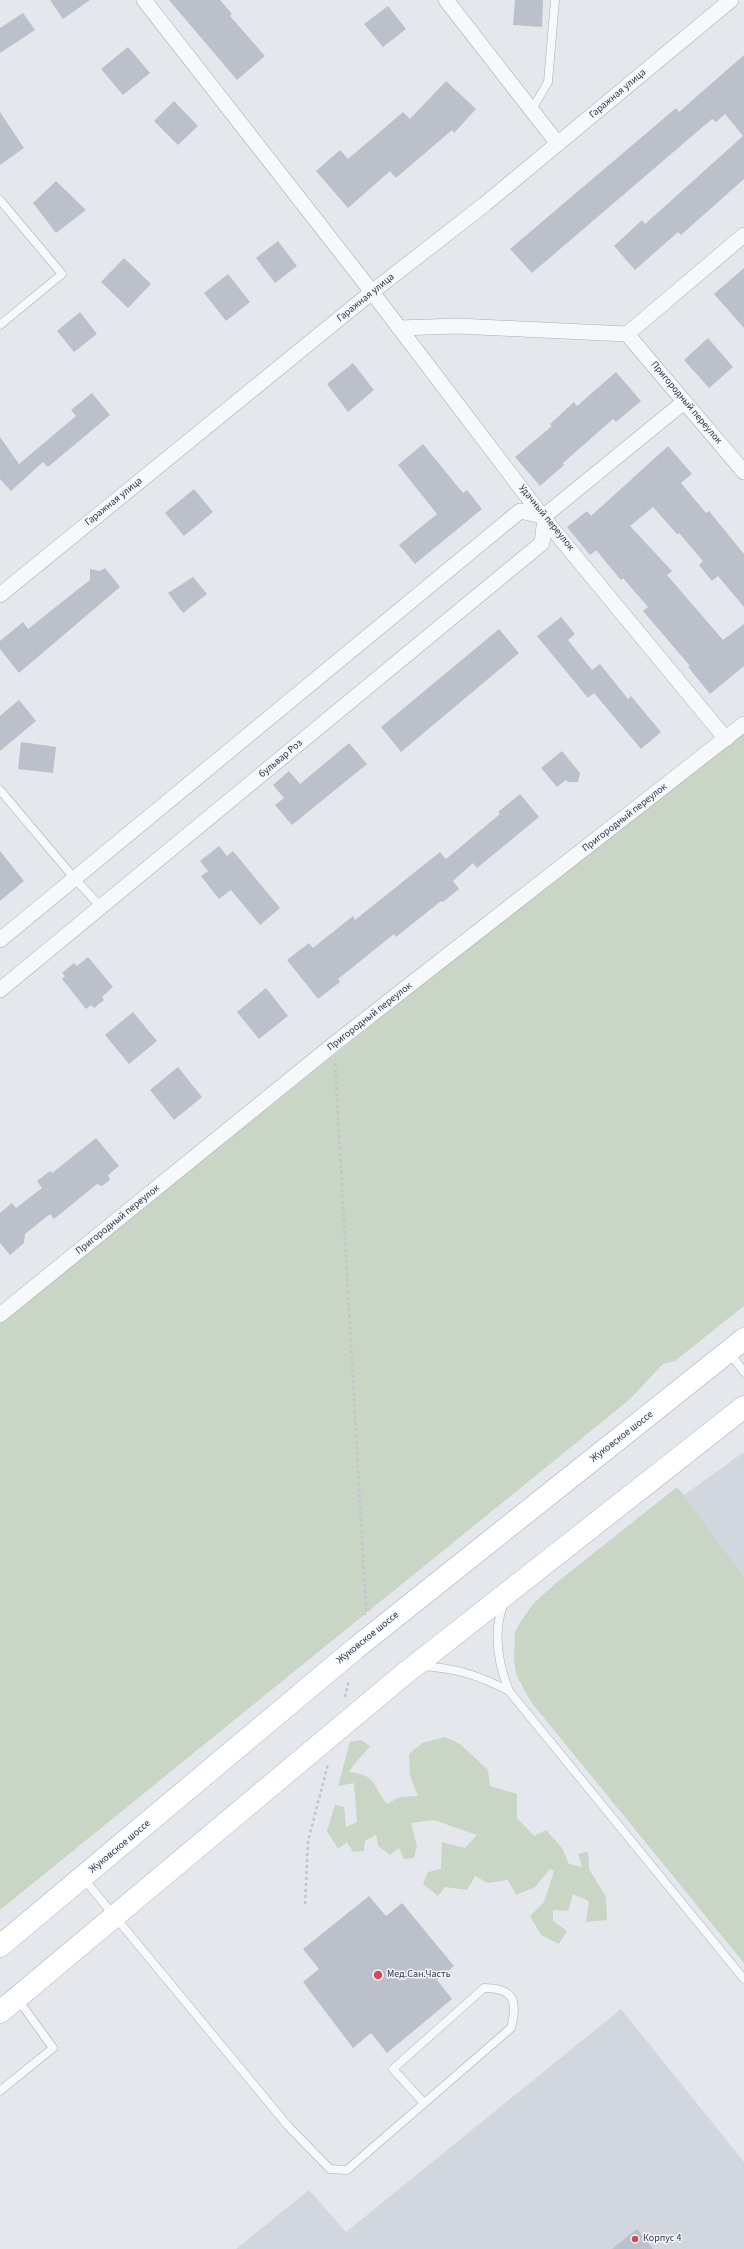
<!DOCTYPE html>
<meta charset="utf-8">
<style>
body{margin:0}
canvas{display:block;background:#e4e7ec}
</style>
<canvas width="744" height="2249"></canvas>
<script>
const context = document.querySelector('canvas').getContext('2d');
context.lineJoin = 'round';
function fill(path, color) {
  context.fillStyle = color;
  context.fill(path, 'evenodd');
}
function trace(path, color, width, dash) {
  context.strokeStyle = color;
  context.lineWidth = width;
  context.lineCap = dash ? 'butt' : 'round';
  context.setLineDash(dash || []);
  context.stroke(path);
}
function drawText(font, color, halo, rows, align = 'center') {
  context.font = font + ' "Source Sans 3",sans-serif';
  context.lineWidth = 3;
  context.setLineDash([]);
  context.textBaseline = 'middle';
  context.strokeStyle = halo;
  context.fillStyle = color;
  for (const [text, x, y, turn = 0] of rows) {
    context.save();
    context.translate(x, y);
    context.rotate((+turn || 0) * Math.PI / 180);
    context.textAlign = isNaN(turn) ? turn : align;
    if (halo) context.strokeText(text, 0, 0);
    context.fillText(text, 0, 0);
    context.restore();
  }
}
const built = new Path2D(`
 M744 1452V1577L684 1495Z
 M621 2009 744 2162V2249H236L309 2190 346 2232Z`);
const green = new Path2D(`
 M744 720V1306L675 1361 663 1364 629 1400 0 1910V1323L708 755Z
 M677 1487 684 1495 744 1577V1963L531 1702 516 1674 514 1659 515 1632 521 1621 533 1604 556 1583Z
 M445 1737 460 1744 488 1770 490 1786 517 1794V1818L534 1836 546 1830 562 1848 569 1864 582 1867 578 1854 588 1852 589 1869 606 1897 607 1920 586 1922 589 1901 573 1894 568 1911 553 1910V1921L567 1931 559 1944 541 1935 530 1916 544 1902 554 1871 550 1869 535 1887 516 1895 508 1880 488 1883 475 1876 467 1890 445 1887 438 1896 423 1884 428 1872 441 1869 442 1842 465 1848 477 1835 434 1820 411 1823 417 1846 414 1858 404 1859 399 1848 390 1855 378 1846 376 1835 365 1841 364 1851 353 1852 347 1842 338 1849 327 1831 335 1805 344 1807 346 1827 357 1822 354 1783 338 1786 350 1742 361 1740 370 1746C363 1756 355 1761 349 1772 378 1775 372 1786 387 1804L400 1797 418 1796 410 1776 409 1754 422 1743Z`);
const building = new Path2D(`
 M50 0H90L63 19Z
 M169 0H220L232 14 230 16 265 56 237 80Z
 M515 0H543L542 27 513 25Z
 M388 6 406 29 383 47 364 24Z
 M23 13 35 30 0 53V28Z
 M128 47 150 73 123 95 101 69Z
 M744 55V179L681 235 678 232 635 270 614 246 642 220 645 224 743 136 725 114 716 122 712 119 532 273 510 249 676 108 679 112Z
 M446 81 476 109 454 133 452 130 396 178 390 171 348 208 316 171 340 150 348 159 403 112 410 119Z
 M174 101 198 126 178 145 154 121Z
 M0 112 24 148 0 165Z
 M56 181 86 210 56 233 33 203Z
 M278 241 297 266 275 283 256 258Z
 M124 258 151 284 128 308 101 282Z
 M744 268V328L714 294Z
 M228 274 250 302 226 321 204 293Z
 M80 312 97 334 74 352 57 331Z
 M708 338 733 367 709 388 684 360Z
 M353 363 374 390 348 412 327 384Z
 M616 372 641 401 616 422 613 419 563 463 564 465 540 486 515 457 552 426 550 424 574 402 577 406Z
 M92 393 110 415 48 467 43 462 11 491 0 479V437L19 464 76 416 71 410Z
 M423 444 463 493 467 490 482 509 415 564 399 545 437 514 398 465Z
 M668 446 692 474 681 483 706 513 709 511 744 554V607L718 576 712 581 699 565 703 561 679 533 677 534 653 507 630 526 672 571 667 575 723 640 744 624V666L710 694 688 667 690 666 643 611 648 607 623 578 621 580 596 550 590 555 567 527 587 511 591 516Z
 M194 489 213 512 184 536 165 513Z
 M105 568 120 587 19 673 0 649V641L23 622 28 629 72 594 90 580V569L100 571Z
 M193 577 207 594 183 613 168 593Z
 M561 617 575 634 568 640 592 670 600 664 628 699 631 696 661 732 641 749 594 693 588 698 537 636Z
 M499 629 519 653 401 752 381 727Z
 M19 700 36 721 0 751V716Z
 M21 742 56 747 53 773 18 769Z
 M349 743 367 764 292 825 275 805 284 798 273 785 289 771 300 784Z
 M562 751 580 773 578 782H568L566 780 557 787 541 768Z
 M520 794 539 817 477 868 473 863 453 881 459 889 443 902 441 901 396 937 394 934 338 979 340 982 318 999 287 960 309 943 313 948 353 916 355 920 440 852 446 859 500 814 498 812Z
 M219 846 227 856 233 851 280 908 260 925 231 890 219 899 201 876 208 871 200 861Z
 M0 851 24 881 0 901Z
 M88 957 113 987 102 997 104 1000 94 1008 91 1005 86 1009 62 979 65 976 62 973 74 963 77 966Z
 M266 988 288 1016 259 1039 237 1012Z
 M133 1012 157 1041 129 1064 105 1035Z
 M178 1067 202 1097 174 1120 150 1090Z
 M96 1138 119 1166 108 1175 110 1180 102 1186 97 1184 54 1219 50 1214 25 1234 24 1243 10 1255 0 1243V1213L12 1203 16 1208 42 1188 37 1181 50 1171 52 1173Z
 M369 1896 386 1916 402 1903 454 1966 437 1980 452 1999 387 2053 371 2033 353 2048 303 1982 319 1969 303 1949Z
 M637 2229 653 2249H612Z`);
const path = new Path2D(`
 M335 1063 366 1610 365 1615
 M345 1697 349 1680
 M305 1904 308 1841 328 1764`);
const lane = new Path2D(`
 M531 111 548 82 555 0
 M0 200 62 274 0 325
 M0 790 75 879 101 907
 M729 1352 744 1372
 M504 1603C492 1632 498 1663 509 1691L744 1979
 M420 1666C456 1668 478 1675 509 1691
 M83 1878 288 2126 330 2169 347 2170 511 2028C518 2001 514 1988 484 1988L393 2069 424 2103
 M0 2091 53 2048 17 1998`);
const street = new Path2D(`
 M144 0 372 292 542 516 726 739
 M446 0 558 144
 M399 328 457 326 627 334 744 235
 M627 334 744 472
 M543 517 684 402
 M0 595 372 292 485 204 731 0
 M0 940 520 511 542 516
 M0 990 542 543 545 519
 M0 1315 334 1044 744 724`);
const secondary = new Path2D(`
 M0 1946 356 1648 744 1339
 M0 2012 403 1675 744 1407`);
const markers = [
 [378,1975,5,"#d1495b"],
 [635,2239,4,"#d1495b"]
];
const streetNames = [
 ["Гаражная улица",618,94,-40],
 ["Гаражная улица",366,298,-39],
 ["Пригородный переулок",686,403,50],
 ["Гаражная улица",114,502,-39],
 ["Удачный переулок",546,518,51],
 ["бульвар Роз",281,759,-40],
 ["Пригородный переулок",625,818,-38],
 ["Пригородный переулок",370,1017,-38],
 ["Пригородный переулок",118,1220,-39],
 ["Жуковское шоссе",622,1437,-38],
 ["Жуковское шоссе",368,1638,-39],
 ["Жуковское шоссе",120,1847,-40]
];
const poiNames = [
 ["Мед.Сан.Часть",387,1975],
 ["Корпус 4",643,2239]
];
fill(built, '#d2d6de');
fill(green, '#c9d6c5');
fill(building, '#bbc0ca');
trace(lane, '#a9aeb7', 9);
trace(street, '#a9aeb7', 16);
trace(secondary, '#a9aeb7', 23);
trace(path, '#c2c5cb', 2.5, [3, 3]);
trace(lane, '#f7f8fa', 8);
trace(street, '#f7f8fa', 15);
trace(secondary, '#fff', 22);
for (const [x, y, r, color] of markers) {
  const dot = new Path2D();
  dot.arc(x, y, r, 0, 2 * Math.PI);
  context.fillStyle = color;
  context.fill(dot);
  trace(dot, '#f4f6f9', 1.5);
}
drawText('10px', '#2b3445', '#f4f6f9', streetNames);
drawText('10px', '#2b3445', '#f4f6f9', poiNames, 'left');
</script>
